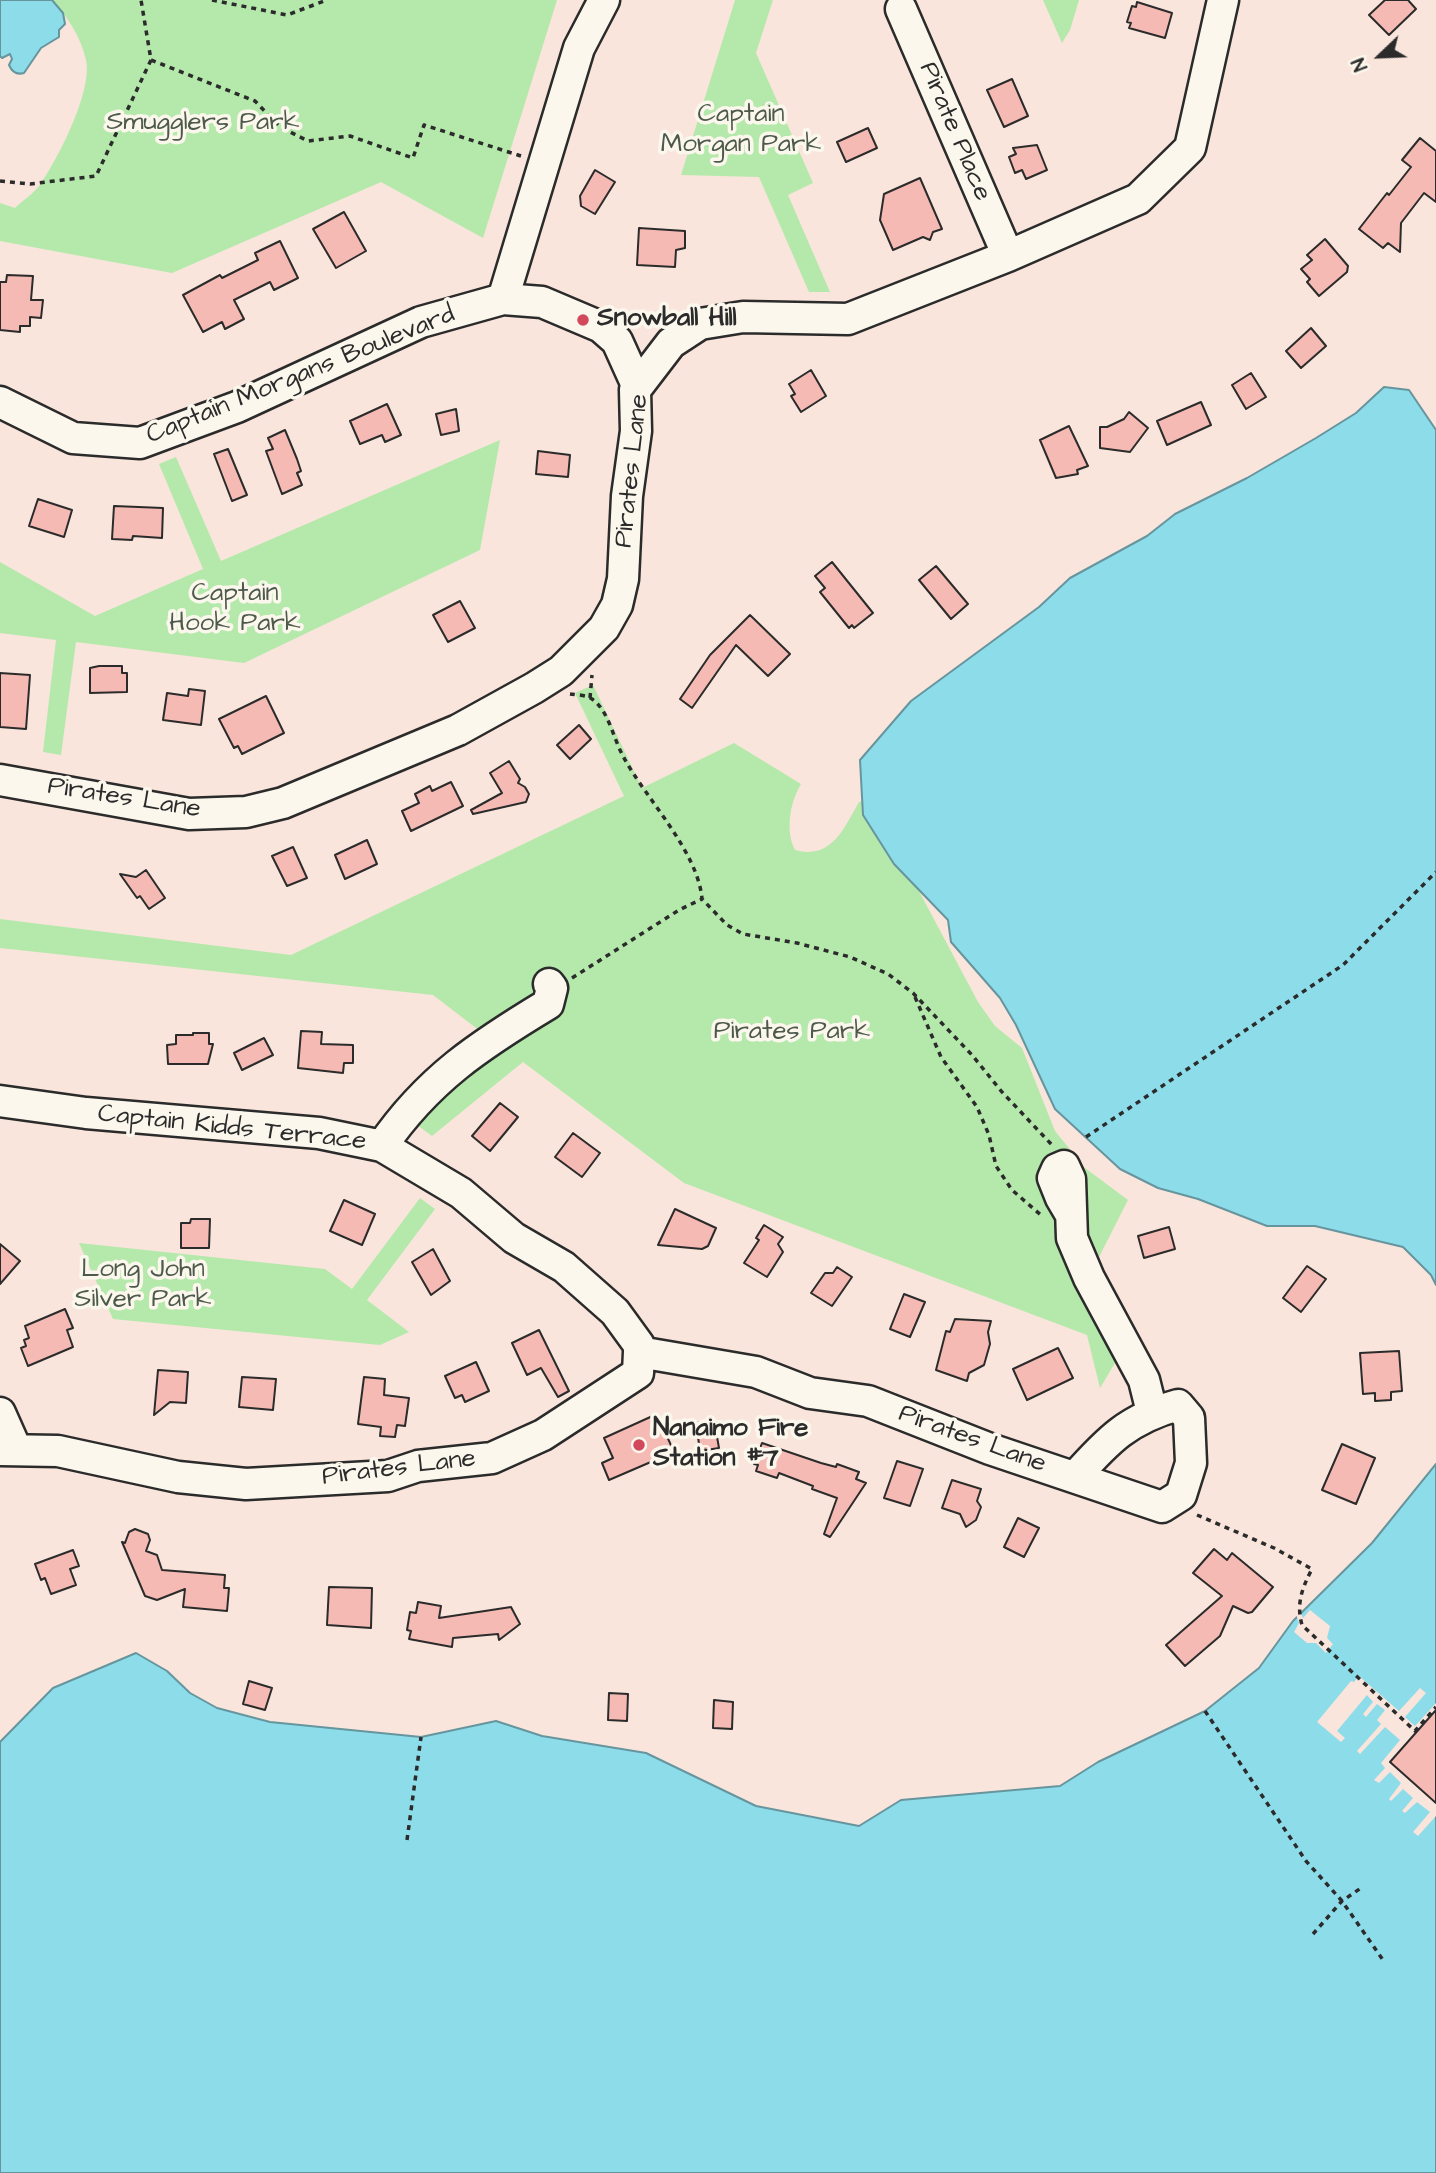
<!DOCTYPE html>
<style>
body{margin:0}
#map{position:relative;width:1436px;height:2173px;overflow:hidden;background:#f9e5db;font-family:"Architects Daughter",sans-serif}
canvas{display:block}
.north{position:absolute;left:1345px;top:21px;width:70px;height:70px;-webkit-text-stroke:5px #fbf7ec;paint-order:stroke;rotate:247deg;font-size:19px;font-weight:700;line-height:28px;text-align:center;color:#2b2b2b}
.north::after{content:'';display:block;margin:auto;width:24px;height:32px;background:#2b2b2b;clip-path:polygon(50% 0,100% 100%,50% 72%,0 100%)}
</style>
<div id="map">
<canvas width="1436" height="2173"></canvas>
<div class="north">N</div>
</div>
<script>
const context = document.querySelector('canvas').getContext('2d');
context.lineJoin = 'round';
function fill(path, color) {
  context.fillStyle = color;
  context.fill(path, 'evenodd');
}
function trace(path, color, width, dash) {
  context.strokeStyle = color;
  context.lineWidth = width;
  context.lineCap = dash ? 'butt' : 'round';
  context.setLineDash(dash || []);
  context.stroke(path);
}
function drawText(font, color, halo, rows, align = 'center') {
  context.font = font + ' "Architects Daughter",sans-serif';
  context.lineWidth = 7;
  context.setLineDash([]);
  context.textBaseline = 'middle';
  context.strokeStyle = halo;
  context.fillStyle = color;
  for (const [text, x, y, turn = 0] of rows) {
    context.save();
    context.translate(x, y);
    context.rotate((+turn || 0) * Math.PI / 180);
    context.textAlign = isNaN(turn) ? turn : align;
    if (halo) context.strokeText(text, 0, 0);
    context.fillText(text, 0, 0);
    context.restore();
  }
}
const green = new Path2D(`
 M51 0H557L483 238 381 182 172 273 0 241V203L15 208C22 201 33 194 39 186 57 161 93 91 86 60 81 38 68 16 51 0Z
 M735 0H773L756 53 813 183 788 195 830 292H809L759 177 681 175Z
 M1043 0H1079L1070 30 1062 43Z
 M500 440 480 550 244 663 76 642 61 755 43 752 56 640 0 633V562L95 616 203 569 159 464 176 457 221 561Z
 M593 685 642 788 734 743 801 784C790 802 785 831 795 850 832 860 844 828 859 802L870 799 978 1002 995 1026 1022 1048 1055 1131 1085 1168 1128 1200 1098 1259 1128 1368 1115 1363 1100 1388 1087 1335 684 1183 523 1062 432 1136 390 1105 480 1031 433 995 0 948V919L291 955 624 796 575 693Z
 M420 1198 435 1209 367 1300 409 1332 380 1345 113 1319 79 1243 325 1269 352 1289Z`);
const water = new Path2D(`
 M0 0H52L63 13 65 24 59 30V37L41 48 24 73C17 75 12 72 9 65L12 59 10 54 2 58 0 56Z
 M1384 387 1409 390 1436 430V1285L1431 1275 1403 1247 1315 1226H1267L1198 1199 1158 1188 1120 1169 1055 1109 1016 1025 1000 998 951 942 948 920 894 864 863 815 860 760 911 701 1039 607 1070 578 1147 536 1175 514 1247 478 1316 438 1356 413Z
 M1436 1464V2173H0V1742L53 1688 136 1653 167 1671 190 1693 217 1708 270 1722 421 1737 496 1721 542 1736 646 1753 756 1806 859 1826 901 1800 1060 1786 1098 1762 1205 1711 1259 1668 1293 1621 1372 1543Z`);
const pier = new Path2D(`
 M1310 1610 1330 1626 1327 1638 1333 1644 1326 1653 1316 1643H1307L1294 1632 1299 1623 1296 1614 1300 1611 1303 1618Z
 M1359 1676 1399 1711 1420 1688 1426 1693 1405 1717 1415 1726 1436 1703V1816L1418 1836 1413 1832 1430 1812 1417 1802 1405 1813 1402 1811 1413 1798 1403 1789 1391 1801 1389 1799 1401 1783 1390 1772 1379 1783 1374 1780 1385 1768 1381 1763 1400 1740 1385 1727 1360 1754 1357 1751 1381 1724 1377 1720 1385 1710 1377 1704 1366 1717 1363 1714 1373 1702 1367 1695 1337 1731 1345 1738 1341 1742 1317 1722 1351 1681 1354 1682Z`);
const building = new Path2D(`
 M1385 0H1408L1416 9 1389 35 1369 15Z
 M1137 2 1172 13 1165 38 1129 28 1131 23 1127 22 1132 6 1136 7Z
 M1012 79 1028 116 1004 127 987 90Z
 M868 128 877 148 846 162 837 142Z
 M1420 138 1436 151V202L1424 193 1401 223 1400 252 1388 243 1383 248 1359 229 1387 193 1389 195 1411 167 1402 160Z
 M1037 145 1047 170 1026 179 1022 170 1015 173 1009 157 1016 154 1013 148Z
 M595 170 615 182 595 214 581 206 580 196Z
 M920 178 942 229 933 232 930 240 923 237 893 250 880 220 884 194Z
 M344 212 366 251 336 268 313 229Z
 M639 228 685 231V248L676 250 675 267 637 265Z
 M1325 239 1348 266 1347 272 1319 296 1307 282 1310 279 1301 269 1312 260 1307 255Z
 M280 241 298 278 274 290 270 282 234 300 244 319 225 329 222 322 203 332 183 295 220 275 222 278 258 260 255 253Z
 M7 275 33 276 31 300H43L41 318 30 317V326H20V332L0 330V282H6Z
 M1311 328 1326 346 1301 368 1286 351Z
 M811 370 826 396 801 412 791 396 795 394 789 384Z
 M1251 373 1266 397 1246 409 1232 385Z
 M1201 402 1211 425 1167 445 1157 421Z
 M387 404 401 435 385 442 382 435 360 444 350 421Z
 M456 409 459 431 441 435 436 414Z
 M1129 412 1148 428 1130 452 1100 448V427H1107L1124 419Z
 M1069 426 1088 466 1077 470 1078 474 1056 478 1040 440Z
 M285 430 297 459 301 471 297 473 302 485 282 494 266 451 273 449 268 438Z
 M228 449 247 495 232 501 214 454Z
 M538 451 570 455 568 477 536 474Z
 M38 499 72 510 64 537 29 526Z
 M114 506 163 508 162 538 133 536 132 540 112 539Z
 M832 562 873 613 854 628 852 625 849 628 820 592 825 588 815 576Z
 M936 566 968 604 951 619 919 580Z
 M460 601 475 628 448 642 433 615Z
 M750 615 790 654 768 676 736 645 692 708 680 699 710 655Z
 M99 666H122V673H127V692L90 693V668Z
 M0 673 30 675 26 729 0 727Z
 M189 689 205 691 201 725 163 720 167 693 188 696Z
 M266 696 284 733 242 754 238 746 234 748 219 719Z
 M579 725 591 739 570 759 557 745Z
 M509 761 520 779 518 783 525 787 529 794 526 802 473 814 471 810 502 793 490 773Z
 M451 782 463 806 411 831 402 811 419 803 415 794 430 786 432 791Z
 M367 840 377 864 345 879 335 855Z
 M293 847 307 878 287 886 272 856Z
 M146 870 165 898 149 909 140 896 137 898 120 874 136 877Z
 M301 1031 322 1032 321 1044 353 1045V1063H344L343 1073 298 1068Z
 M193 1033H209V1044H213L208 1064H168L167 1045 176 1044V1035H193Z
 M264 1038 273 1055 242 1070 234 1053Z
 M500 1103 518 1117 490 1151 472 1136Z
 M573 1133 600 1153 582 1177 555 1157Z
 M344 1200 375 1214 362 1245 330 1231Z
 M675 1209 716 1228 708 1246 702 1249 658 1245Z
 M191 1219H210L209 1248H181V1223H190Z
 M764 1225 783 1237 778 1244 783 1252 767 1277 744 1263 759 1240 756 1238Z
 M1169 1227 1175 1249 1144 1258 1138 1236Z
 M0 1244 20 1261 0 1284Z
 M433 1249 450 1281 431 1295 412 1262Z
 M1307 1266 1326 1279 1301 1312 1283 1298Z
 M837 1267 852 1277 832 1306 811 1293 825 1273H833Z
 M904 1294 925 1302 910 1337 890 1329Z
 M65 1309 73 1328 67 1330 73 1347 28 1366 21 1348 26 1346 24 1340 29 1338 25 1326Z
 M955 1319 991 1321 988 1332 990 1344 984 1365 969 1373 967 1381 936 1370 946 1331 950 1332Z
 M539 1330 569 1391 558 1397 541 1368 527 1375 512 1343Z
 M1058 1348 1073 1378 1027 1400 1013 1369Z
 M1399 1351 1402 1391 1391 1392V1400L1375 1401V1393L1363 1394 1360 1353Z
 M476 1362 489 1391 465 1402 462 1395 455 1398 445 1376Z
 M158 1370 188 1372 186 1403 170 1402 154 1415Z
 M242 1377 276 1379 273 1410 239 1407Z
 M364 1377 385 1379 384 1395 409 1398 405 1426 397 1425 395 1437 380 1436 381 1427 358 1424Z
 M657 1414 674 1452 609 1480 602 1463 613 1458 604 1438Z
 M714 1420 719 1448 700 1451 696 1423Z
 M762 1443 821 1463 836 1467 837 1464 859 1472 856 1479 866 1483 830 1537 824 1534 837 1498 812 1489 813 1486 779 1473 777 1478 756 1471 758 1465 754 1464Z
 M1342 1444 1375 1458 1356 1504 1322 1490Z
 M897 1461 923 1469 910 1506 884 1498Z
 M952 1480 981 1489 977 1501 981 1507 976 1520 966 1527 960 1514 942 1508Z
 M1018 1518 1039 1528 1024 1557 1004 1547Z
 M135 1529 148 1534 150 1540 146 1551 157 1555 162 1570 225 1575 224 1588H229L227 1611 183 1607 185 1589 157 1600 145 1596 122 1542 125 1543 129 1532Z
 M1214 1549 1227 1560 1232 1553 1273 1587 1252 1612 1248 1613 1233 1606 1220 1636 1185 1666 1166 1645 1222 1596 1193 1573Z
 M73 1550 79 1566 70 1569 76 1585 51 1594 45 1578 41 1580 35 1564Z
 M329 1587 372 1588 371 1628 327 1625Z
 M418 1602 441 1606 439 1618 511 1607 520 1624 499 1640 498 1634 453 1638 452 1647 409 1639 411 1631 407 1630 410 1612 416 1613Z
 M249 1681 272 1688 265 1710 243 1704Z
 M609 1693 628 1694 627 1721 608 1720Z
 M714 1700 733 1702 732 1729 713 1728Z
 M1436 1710V1803L1390 1762Z`);
const path = new Path2D(`
 M212 0 287 15 327 0
 M151 60 255 101 280 127 308 141 350 136 413 158 424 125 521 156
 M0 181 30 184 96 176 151 60 141 0
 M570 694C577 695 587 695 592 699 609 711 613 738 623 756 645 798 698 851 702 899L727 925 743 934 797 943 850 957 888 974 913 993 972 1055 1002 1092 1052 1145
 M590 698 592 675
 M572 978 679 910 702 899
 M915 997 941 1057 977 1107 989 1135 996 1166 1012 1190 1042 1216
 M1086 1137 1343 965 1436 872
 M1197 1515 1274 1548 1312 1569C1302 1588 1296 1604 1302 1625L1415 1731 1436 1707
 M1205 1711 1306 1861 1342 1901 1383 1960
 M407 1840 421 1737
 M1313 1934 1342 1901 1361 1888`);
const minor = new Path2D(`
 M901 9 1008 256
 M503 299 542 302 601 327 617 341 636 383 635 390
 M0 402 73 438 140 443 237 407 421 322 503 299 579 48 604 0
 M0 780 189 814 246 812 283 803 458 730 534 688 561 671 604 628 617 605 623 579 627 496 636 431 635 390 671 343 700 324 743 317 848 319 1008 256 1138 199 1190 148 1223 0
 M0 1101 86 1113 319 1133 382 1146 461 1193 514 1238 564 1267 615 1312 639 1345V1352
 M382 1146C428 1079 480 1045 548 1004L552 988 549 984
 M1071 1215 1061 1198 1053 1178 1057 1169 1064 1166 1070 1179 1072 1238 1089 1278 1144 1380 1152 1412
 M0 1413 16 1449
 M0 1450 58 1451 178 1477 246 1484 388 1476 418 1466 492 1458 543 1435 638 1373 639 1352 756 1372 810 1393 868 1401 990 1449 1162 1507 1181 1495 1191 1463 1189 1418 1178 1405C1128 1419 1108 1440 1075 1477`);
const markers = [
 [583,320,7,"#d1495b"],
 [639,1445,7,"#d1495b"]
];
const parkNames = [
 ["Captain",741,116],
 ["Morgan Park",741,146],
 ["Smugglers Park",203,124],
 ["Captain",235,595],
 ["Hook Park",235,625],
 ["Pirates Park",792,1033],
 ["Long John",143,1271],
 ["Silver Park",143,1301]
];
const streetNames = [
 ["Pirate Place",954,132,67],
 ["Captain Morgans Boulevard",301,376,-22],
 ["Pirates Lane",633,471,-84],
 ["Pirates Lane",124,799,9],
 ["Captain Kidds Terrace",232,1129,6],
 ["Pirates Lane",972,1440,20],
 ["Pirates Lane",399,1469,-7]
];
const poiNames = [
 ["Snowball Hill",597,320],
 ["Nanaimo Fire",653,1430],
 ["Station #7",653,1460]
];
fill(green, '#b4e9ab');
fill(water, '#8ddcea');
trace(water, '#66959e', 2);
fill(pier, '#f9e5db');
fill(building, '#f5bab3');
trace(building, '#2b2b2b', 2);
trace(minor, '#2b2b2b', 35);
trace(path, '#2b2b2b', 3.5, [5, 5]);
trace(minor, '#fbf7ec', 30);
for (const [x, y, r, color] of markers) {
  const dot = new Path2D();
  dot.arc(x, y, r, 0, 2 * Math.PI);
  context.fillStyle = color;
  context.fill(dot);
  trace(dot, '#fbf7ec', 2.5);
}
drawText('26px', '#4d5a4b', '#fbf7ec', parkNames);
drawText('26px', '#2b2b2b', '#fbf7ec', streetNames);
drawText('bold 26px', '#2b2b2b', '#fbf7ec', poiNames, 'left');
</script>
